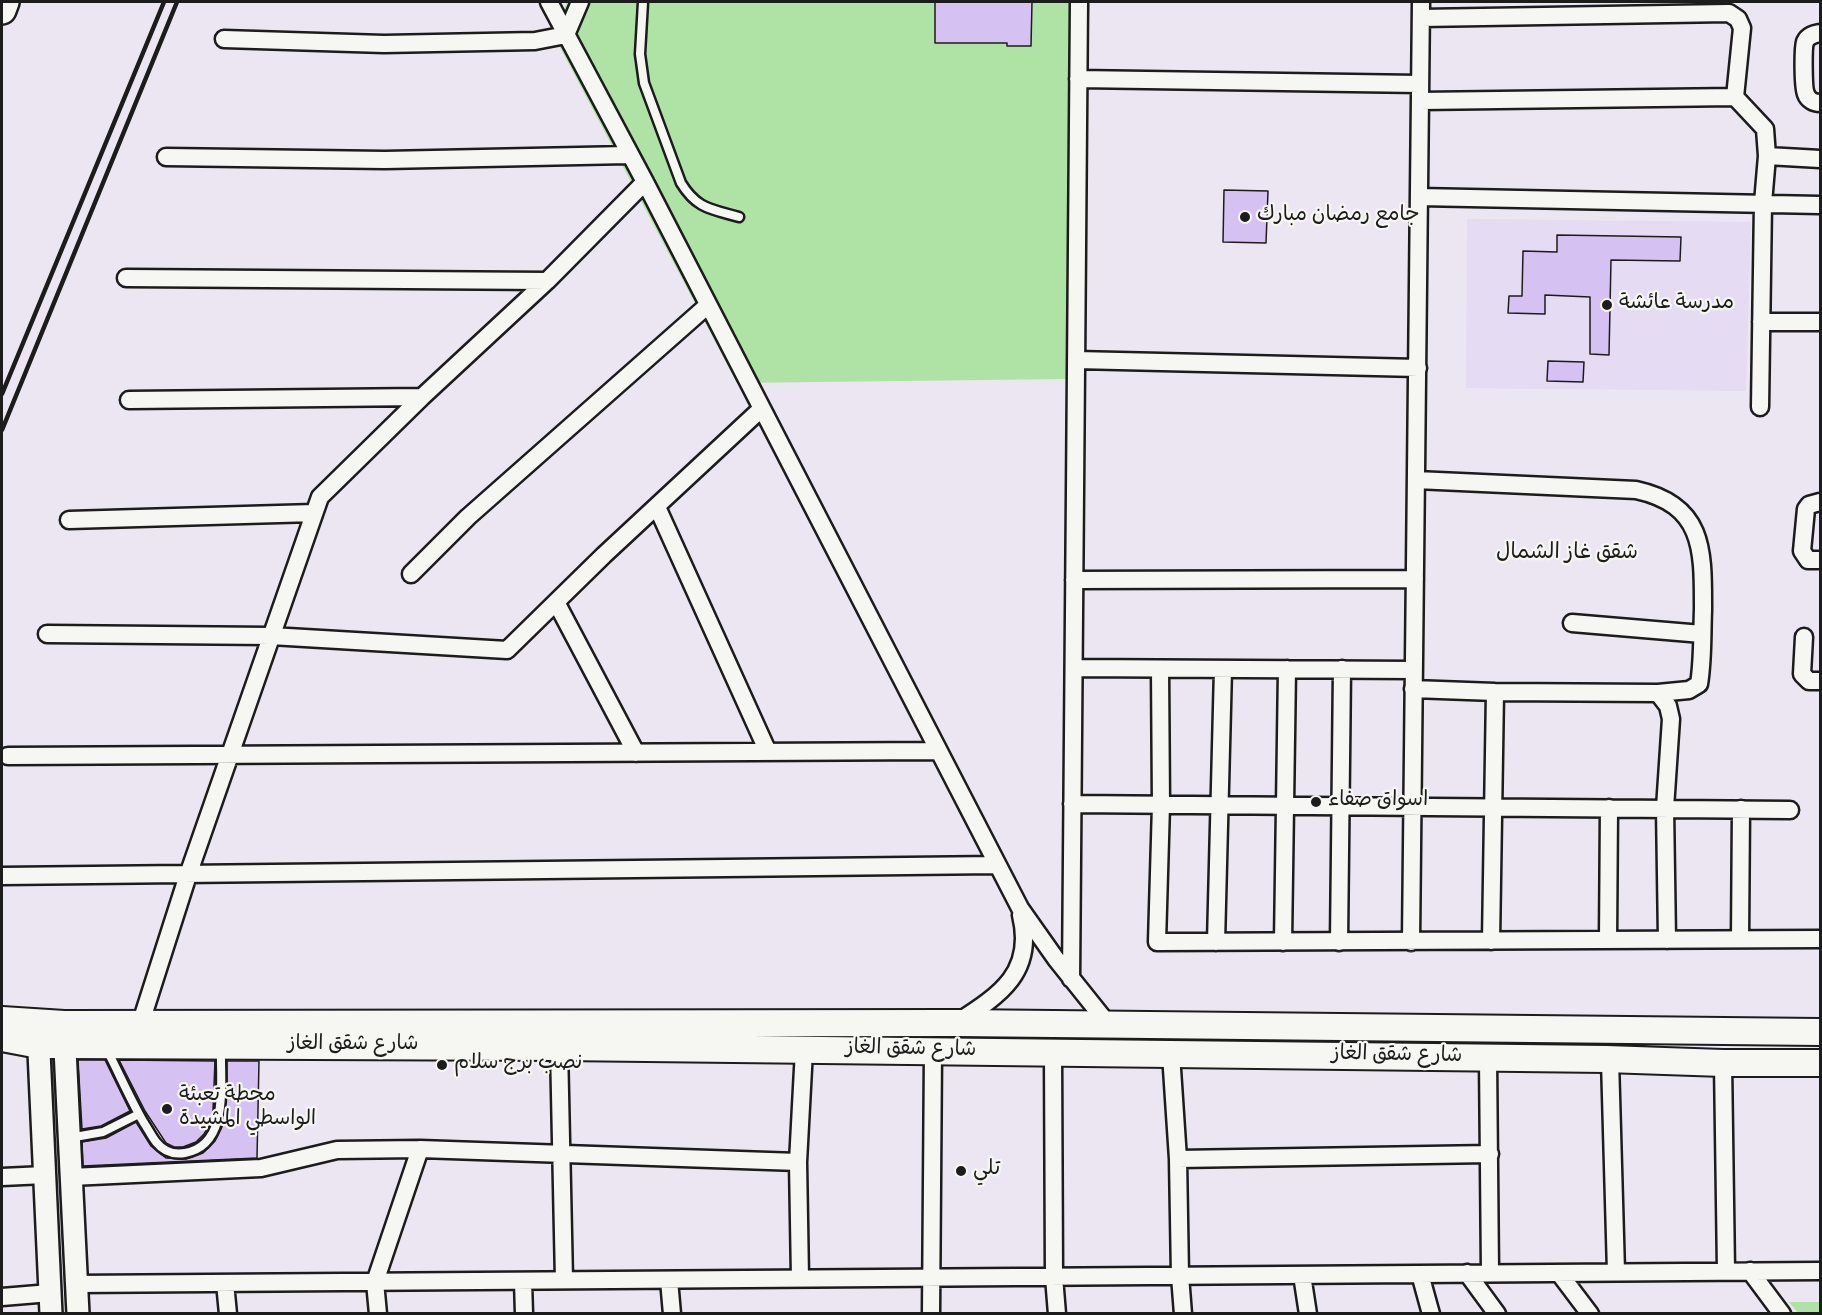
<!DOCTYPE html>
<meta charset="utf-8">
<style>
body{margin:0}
#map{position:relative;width:1822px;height:1315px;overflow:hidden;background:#ece6f2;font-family:Dekko,sans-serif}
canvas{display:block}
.frame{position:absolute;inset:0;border:3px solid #1c1c1c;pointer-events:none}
</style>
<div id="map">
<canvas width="1822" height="1315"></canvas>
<div class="frame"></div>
</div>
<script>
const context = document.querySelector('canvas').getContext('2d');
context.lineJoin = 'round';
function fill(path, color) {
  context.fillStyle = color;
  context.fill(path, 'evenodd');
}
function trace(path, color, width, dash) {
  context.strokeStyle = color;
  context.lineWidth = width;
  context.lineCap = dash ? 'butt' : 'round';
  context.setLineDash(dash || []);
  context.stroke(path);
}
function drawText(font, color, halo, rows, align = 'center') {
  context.font = font + ' Dekko,"Playpen Sans Arabic",sans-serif';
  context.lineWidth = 4.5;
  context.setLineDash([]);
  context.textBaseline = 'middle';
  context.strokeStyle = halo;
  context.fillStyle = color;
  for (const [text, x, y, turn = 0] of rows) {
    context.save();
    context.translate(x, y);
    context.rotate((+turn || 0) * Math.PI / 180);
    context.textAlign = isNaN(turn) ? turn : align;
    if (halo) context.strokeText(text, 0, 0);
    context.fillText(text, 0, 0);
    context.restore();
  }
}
const built = new Path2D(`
 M1467 219 1751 222 1746 391 1466 388Z`);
const green = new Path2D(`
 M567 2H1090L1068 379 737 383 553 34Z
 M1789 1302H1820V1313H1798Z`);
const building = new Path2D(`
 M935 2H1032L1031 46H1007V43H935Z
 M1224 190 1268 191 1266 243 1223 242Z
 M1557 235 1681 237 1680 261 1611 260 1609 355 1590 354V297L1545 295V314L1508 313 1509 296H1522L1523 251 1557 252Z
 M1548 361 1584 362 1583 382 1547 381Z
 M78 1060H105L130 1111 101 1126 82 1129Z
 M119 1060 215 1061 213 1110 210 1123 204 1134 196 1142 183 1147H174L166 1143 145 1111Z
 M227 1061H259L257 1158 83 1166 82 1142 106 1138 136 1122 151 1146 166 1158 186 1159 203 1153 215 1141 222 1127 227 1095Z`);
const service = new Path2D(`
 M643 2 640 54 644 83 681 183C697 209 711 209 739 217
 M106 1048C119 1073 130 1099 144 1123 148 1129 152 1137 156 1142 164 1152 173 1155 185 1153 230 1145 220 1083 221 1049
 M69 1138 103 1132 139 1114`);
const minor = new Path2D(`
 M549 2 645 182 1020 908 1056 959 1108 1024
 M1421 18 1729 13 1738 19 1742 28 1735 97
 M1820 33C1815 34 1808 35 1805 42 1803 48 1803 88 1806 94 1808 100 1814 103 1820 103
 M224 39 384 44 535 41 566 35 580 2
 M1078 79 1420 84
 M1420 101 1735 97 1765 129 1767 156 1763 203 1760 407
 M1767 156 1820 159
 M166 157 385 160 628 155
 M1419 197 1820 205
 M126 278 547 281
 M1761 322H1820
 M1076 360 1418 368
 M129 400 422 397
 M1416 480 1636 490C1705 505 1703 551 1703 610 1702 635 1703 660 1699 684L1689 690 1658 693
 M1820 502 1809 505 1806 509 1802 551 1808 560H1820
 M657 507 768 752
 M69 520 314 513
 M411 574 468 517 708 305
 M1074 580 1415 579
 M556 602 636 753
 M1572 623 1702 634
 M47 634 271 636 507 650 604 555 760 410
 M1804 637 1802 674 1809 681H1820
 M1074 668 1414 670
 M1160 669 1161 805 1157 942 1820 939
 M1413 689 1495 692 1658 693 1668 706 1671 719 1665 808 1667 940
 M8 756 938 751
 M1072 804 1790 810
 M2 876 997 865
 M1740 939 1741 809
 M1608 940 1609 808
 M1491 941 1495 692
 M1216 942 1223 669
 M1283 942 1287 669
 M1339 942 1342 669
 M1411 942 1421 2
 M1071 979 1079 2
 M141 1022 188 875 320 497 422 397 547 281 645 182
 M958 1022C1000 995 1035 972 1021 915
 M559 1047 564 1280
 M1053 1053 1054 1277 1057 1314
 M1171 1054 1178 1159
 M1488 1058 1490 1273
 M1610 1060 1616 1272
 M1723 1063 1726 1271
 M2 1177 45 1175
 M71 1177 261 1168 337 1150 420 1149
 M1750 1271 1782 1314
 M1467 1273 1497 1314
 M1559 1273 1590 1314
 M1420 1274 1431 1314
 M1302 1275 1308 1314
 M800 1278 798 1162 804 1050
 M669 1280 672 1314
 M523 1281 524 1314
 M225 1283 228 1314
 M75 1284 1820 1271
 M2 1297 50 1293
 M378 1314 375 1282 420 1149 798 1162
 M931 1314 933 1052
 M1183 1314 1180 1276 1178 1159 1490 1154`);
const tertiary = new Path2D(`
 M64 1029 78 1314
 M38 1030 51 1314`);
const primary = new Path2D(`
 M2 1020 64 1024 958 1023 1820 1032
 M2 1038 39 1045H64L559 1047 1606 1059 1723 1063H1820`);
const trunk = new Path2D(`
 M2 10 5 2`);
const rail = new Path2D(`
 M2 394 164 2
 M2 430 177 2`);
const markers = [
 [1245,217,6,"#1c1c1c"],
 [1607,305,6,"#1c1c1c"],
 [1316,802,6,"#1c1c1c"],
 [442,1065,6,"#1c1c1c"],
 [167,1109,6,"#1c1c1c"],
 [961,1171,6,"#1c1c1c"]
];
const poiNames = [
 ["جامع رمضان مبارك",1257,217],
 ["مدرسة عائشة",1619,305],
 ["اسواق صفاء",1328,802],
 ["نصب برج سلام",454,1065],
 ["محطة تعبئة",179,1097],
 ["الواسطي المشيدة",179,1121],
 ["تلي",973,1171]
];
const streetNames = [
 ["شارع شقق الغاز",353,1046],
 ["شارع شقق الغاز",911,1051,1],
 ["شارع شقق الغاز",1397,1057,1]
];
const neighbourhoodNames = [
 ["شقق غاز الشمال",1567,555]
];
fill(built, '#e5dbf2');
fill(green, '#afe3a5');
fill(building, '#d5c1f2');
trace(building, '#1c1c1c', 1.5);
trace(service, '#1c1c1c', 13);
trace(minor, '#1c1c1c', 21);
trace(tertiary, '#1c1c1c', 26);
trace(primary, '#1c1c1c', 30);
trace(trunk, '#1c1c1c', 32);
trace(service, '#f6f6f2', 8);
trace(minor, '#f6f6f2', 16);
trace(tertiary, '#f6f6f2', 21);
trace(primary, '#f6f6f2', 26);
trace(trunk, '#f6f6f2', 27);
trace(rail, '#1c1c1c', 4.5);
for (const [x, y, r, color] of markers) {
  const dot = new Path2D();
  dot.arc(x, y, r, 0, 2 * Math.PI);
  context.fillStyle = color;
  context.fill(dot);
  trace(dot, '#f6f6f2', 2);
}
drawText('21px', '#1c1c1c', '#f6f6f2', poiNames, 'left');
drawText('21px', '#1c1c1c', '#f6f6f2', streetNames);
drawText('22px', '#1c1c1c', '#f6f6f2', neighbourhoodNames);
</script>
